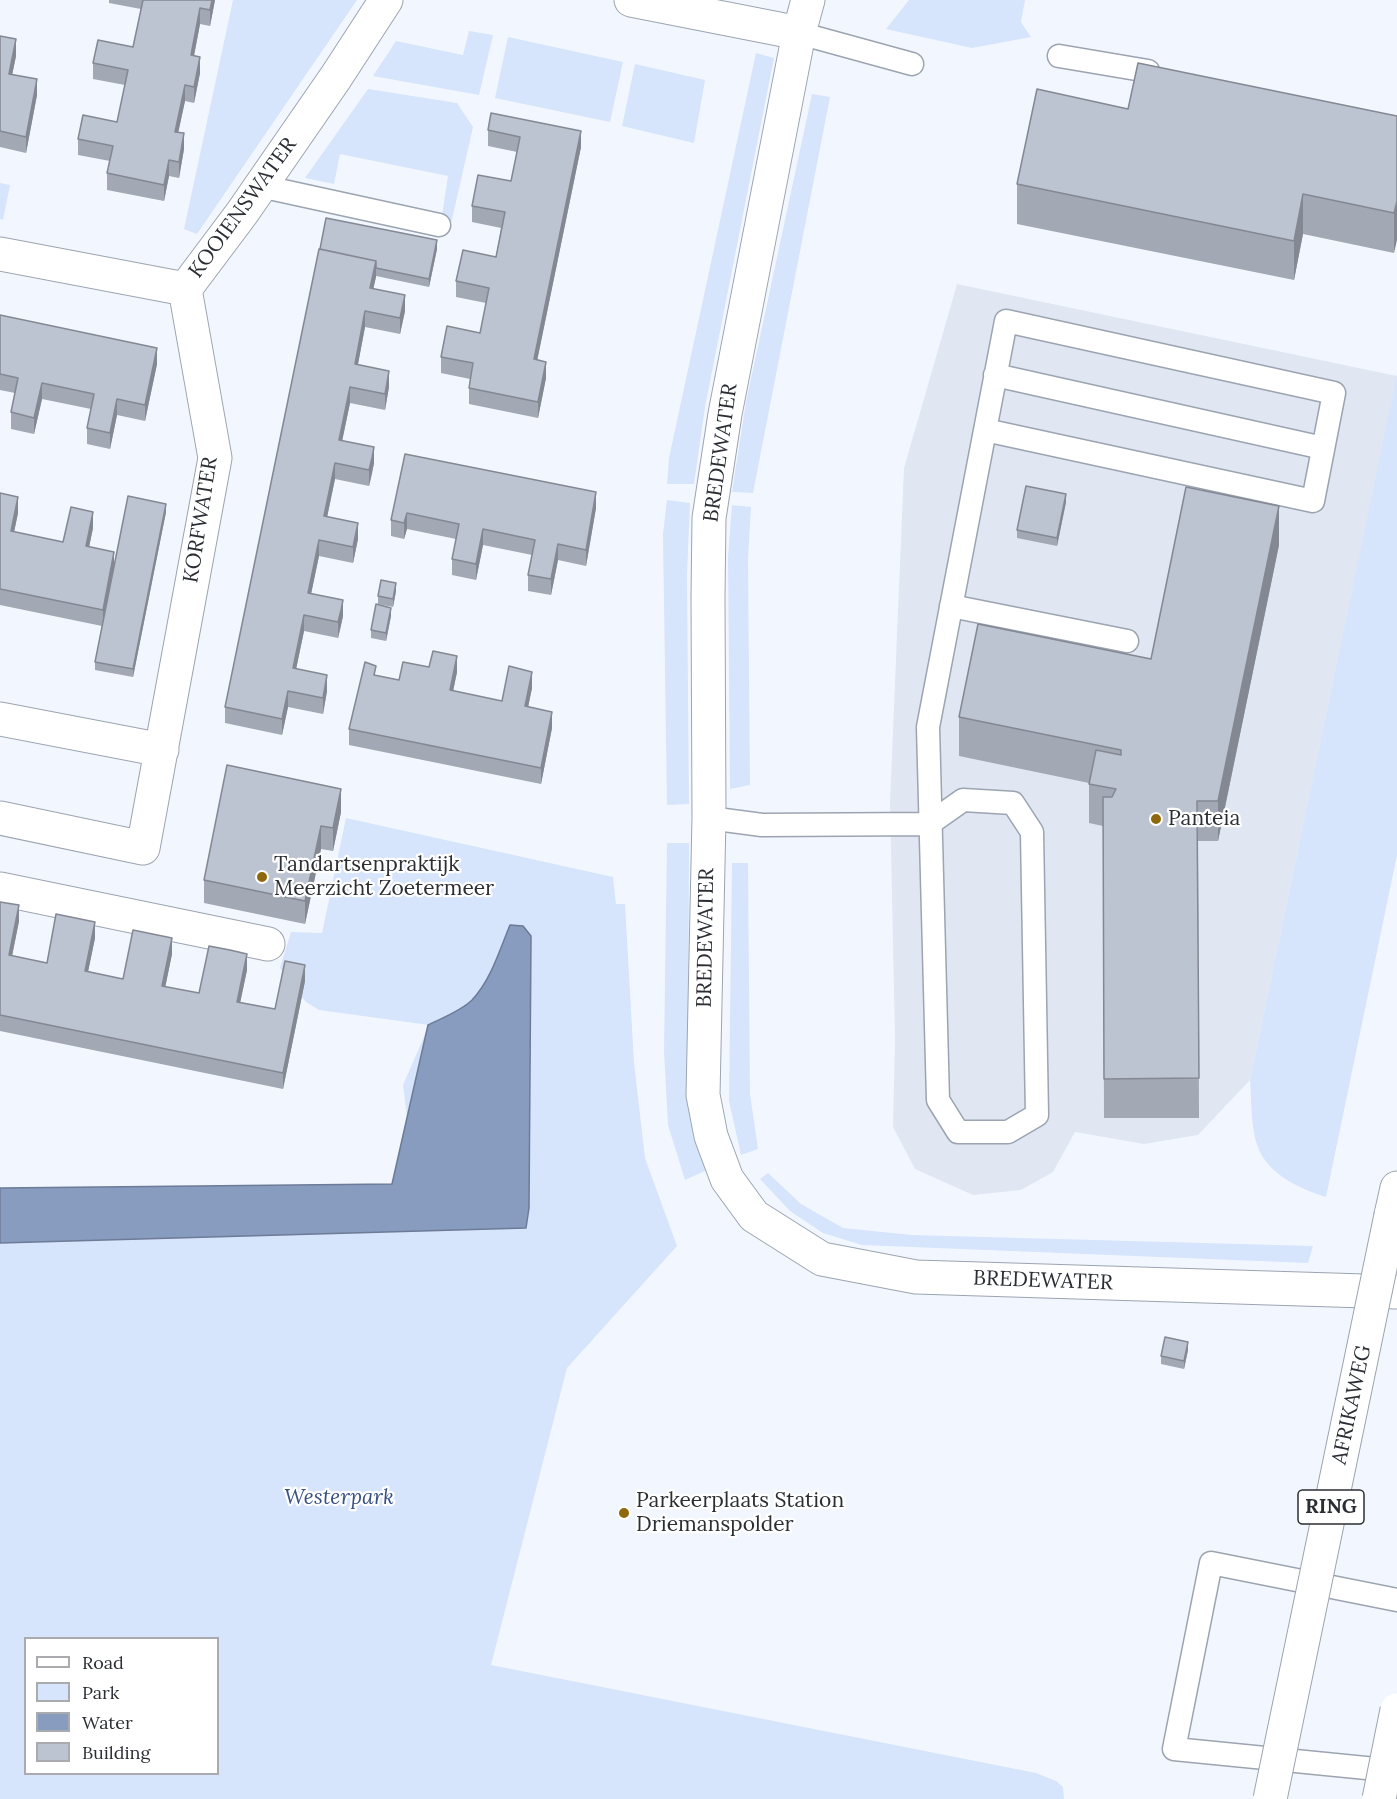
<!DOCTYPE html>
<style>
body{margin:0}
#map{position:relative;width:1397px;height:1799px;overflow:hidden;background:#f2f7ff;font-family:Lora,serif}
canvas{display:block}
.legend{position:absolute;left:24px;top:1637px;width:195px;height:138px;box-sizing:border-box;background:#fff;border:2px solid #aaabae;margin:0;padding:8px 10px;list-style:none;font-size:18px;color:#2b2e34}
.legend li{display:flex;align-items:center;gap:12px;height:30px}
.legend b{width:30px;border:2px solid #aaabae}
</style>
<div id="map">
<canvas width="1397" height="1799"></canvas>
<ul class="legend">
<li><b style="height:8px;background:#fff"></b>Road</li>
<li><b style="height:16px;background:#d6e4fc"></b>Park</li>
<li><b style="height:16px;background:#889cc0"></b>Water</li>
<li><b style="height:16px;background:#bcc3d1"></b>Building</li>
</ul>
</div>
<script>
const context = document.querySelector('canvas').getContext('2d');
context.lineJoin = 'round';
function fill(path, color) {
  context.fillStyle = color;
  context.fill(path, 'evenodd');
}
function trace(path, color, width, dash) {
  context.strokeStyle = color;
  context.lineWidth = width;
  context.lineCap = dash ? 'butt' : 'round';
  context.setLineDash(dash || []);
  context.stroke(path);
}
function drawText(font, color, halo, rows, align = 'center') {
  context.font = font + ' Lora,serif';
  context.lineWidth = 4.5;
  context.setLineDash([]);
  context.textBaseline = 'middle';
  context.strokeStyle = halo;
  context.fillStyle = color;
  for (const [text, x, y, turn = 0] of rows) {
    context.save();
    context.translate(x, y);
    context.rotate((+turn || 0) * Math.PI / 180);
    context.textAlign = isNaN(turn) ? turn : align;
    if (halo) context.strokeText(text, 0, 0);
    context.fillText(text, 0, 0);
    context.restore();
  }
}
const built = new Path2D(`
 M957 284 1397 376 1250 1080 1198 1135 1144 1144 1075 1132 1053 1172 1021 1190 973 1195 915 1169 893 1127 895 1040 890 802 904 468Z`);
const green = new Path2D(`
 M233 0H357L197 234 184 229Z
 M909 0H1025L1021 22 1031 37 972 48 886 29Z
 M469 31 493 35 479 95 373 76 396 41 463 55Z
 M508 37 623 62 610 122 495 98Z
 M756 53 774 58 705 407 694 484H667L669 458Z
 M635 64 705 80 694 143 622 126Z
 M368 89 457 103 473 127 451 224 441 222 448 176 340 154 334 184 305 178Z
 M812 94 830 97 753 493 732 492 746 402Z
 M0 183 10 185 3 220 0 219Z
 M1397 374V855L1326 1197C1301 1189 1271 1176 1259 1150 1250 1129 1252 1102 1250 1080Z
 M667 500 690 503 687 575 689 804 667 805 663 534Z
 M732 505 751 507 748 559 750 785 730 789 728 557Z
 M346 818 613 877 616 904H625L634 1063 645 1158 677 1246 567 1368 491 1665 1036 1773 1056 1781 1063 1787 1064 1799H0V1243L421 1231 403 1085 429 1025 319 1010 306 1002 280 968 291 932 322 933ZM26 1638H218V1774H26Z
 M667 843H689L688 1090 693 1135 707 1170 685 1180 668 1125 664 1051Z
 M732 863H748L750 1094 758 1149 741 1155 729 1101Z
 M768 1173 801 1204 843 1228 912 1235 1313 1246 1308 1263 862 1245 823 1233 790 1211 760 1179Z`);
const water = new Path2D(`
 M510 925 523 926 531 936 529 1208 526 1228 0 1243V1188L392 1184 428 1025C442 1018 461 1011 472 1000 491 980 500 949 510 925Z`);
const lane = new Path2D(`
 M799 33 912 64
 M1059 56 1148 71
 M260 186 439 225
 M995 375 1323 448
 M951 606 1127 641
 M709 818 762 825 929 824 963 800 1013 803 1032 832 1037 1115 1008 1132H958L938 1100 928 727 1006 321 1334 393 1313 501 985 430
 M1397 1600 1211 1563 1174 1749 1397 1771`);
const street = new Path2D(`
 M631 0 799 33
 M0 254 185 289 242 213 336 77 386 0
 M0 719 162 750
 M0 818 143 848 215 458 185 289
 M0 889 268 944`);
const secondary = new Path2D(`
 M808 0 799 33 725 414 709 518 708 596 709 818 703 1095 711 1136 727 1179 754 1216 822 1259 916 1277 1397 1292`);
const primary = new Path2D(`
 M1391 1215 1397 1188`);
const primaryBridge = new Path2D(`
 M1270 1799 1391 1215
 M1379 1799 1397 1710`);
const wall = new Path2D(`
 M109 0H215L210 26 200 24 194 56 200 73 194 103 185 101 178 132 184 149 179 178 169 176 164 201 107 190V173L110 161 78 155V139L117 122 125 85 93 79V63L133 47 141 9 109 3Z
 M0 36 16 56 12 75 37 95 26 153 0 147Z
 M1128 109 1397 116 1394 253 1303 234 1294 280 1017 224V184Z
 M488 130 581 147 537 360 546 378 538 418 469 404V388L470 379 441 373V357L480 333 486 303 456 297V281L496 257 501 228 472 222V206L511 181 517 152 488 146Z
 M319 249H437L429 287 376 276 373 289 405 311 400 334 365 327 358 364 389 387 385 410 350 403 342 441 374 463 372 474 369 486 335 479 327 517 358 539 353 563 319 556 311 593 343 616 341 626 338 638 304 631 296 669 327 691 323 714 288 707 282 735 225 723V707Z
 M0 315 157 364 145 421 117 415 110 449 87 444V428L91 409 42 399 34 434 11 429V412L15 393 0 390Z
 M405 454 596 508 586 566 558 560 551 595 528 591V575L532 555 483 545 476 580 452 575V559L456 539 407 529 404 539 391 536V520Z
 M0 493 18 513 14 532 63 542 93 528 89 547 114 562 166 512 133 677 95 670V662L102 626 0 605Z
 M1066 502 1057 546 1017 538V530Z
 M1279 545 1218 841H1198L1199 1118H1104L1103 826 1089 823V783L959 756V717L1151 659Z
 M396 591 393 607 378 604V596Z
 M391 616 386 641 371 638V630Z
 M457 672 453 691 502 701 532 688 528 707 552 728 541 784 349 745V729L376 676 399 680Z
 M341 812 333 851 321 849 305 924 204 903V880Z
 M0 902 19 921 12 956 47 963 95 938 88 971 123 979 172 954 165 987 199 993 247 970 240 1002 275 1009 305 981 283 1089 0 1031Z
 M1188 1350 1184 1369 1161 1364V1356Z`);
const shadedWall = new Path2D(`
 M212 0H215L210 26V10Z
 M200 8V24L191 71V55Z
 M16 39V56L9 90V74Z
 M200 57V73L194 103V87Z
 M37 79V95L26 153V137Z
 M185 85V101L175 148V132Z
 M581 131V147L534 376V359Z
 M184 133V149L179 178V162Z
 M169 160V176L164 201V185Z
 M1303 194V234L1294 280V241Z
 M1397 201V240L1394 253V213Z
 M437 240V249L429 287V279Z
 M376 261V277L370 304V288Z
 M405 295V311L400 334V318Z
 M365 311V327L355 380V364Z
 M157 348V364L145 421V405Z
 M546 362V378L538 418V402Z
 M389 371V387L385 410V394Z
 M42 383V399L34 434V418Z
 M350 387V403L339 456V440Z
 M117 399V415L110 449V433Z
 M374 447V463L369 486V470Z
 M335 463V479L324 532V516Z
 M596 492V508L586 566V550Z
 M1066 494V502L1057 546V538Z
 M18 497V513L11 547V531Z
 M166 504V512L133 677V669Z
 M1279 506V545L1218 841V801Z
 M93 512V528L86 562V546Z
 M407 513V529L404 539V523Z
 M358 523V539L353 563V547Z
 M483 529V545L476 580V564Z
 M319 540V556L308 609V593Z
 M558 544V560L551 595V579Z
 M114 552V568L103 626V610Z
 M396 583V591L393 607V599Z
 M343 600V616L338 638V622Z
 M391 608V616L386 641V633Z
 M304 615V631L293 684V668Z
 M457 656V672L450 706V690Z
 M532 672V688L525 722V706Z
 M327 675V691L323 714V698Z
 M288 691V707L282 735V719Z
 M552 712V728L541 784V768Z
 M341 789V812L333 851V828Z
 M321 826V849L305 924V901Z
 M19 905V921L9 971V955Z
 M95 922V938L85 987V971Z
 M172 938V954L162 1003V986Z
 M247 954V970L237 1018V1002Z
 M305 965V981L283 1089V1073Z
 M1188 1342V1350L1184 1369V1361Z`);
const building = new Path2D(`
 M143 0H212L210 10 200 8 191 55 200 57 194 87 185 85 175 132 184 133 179 162 169 160 164 185 107 173 113 146 78 139 83 115 117 122 128 70 93 63 98 40 133 47Z
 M0 36 16 39 9 74 37 79 26 137 0 131Z
 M1138 63 1397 116V201L1394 213 1303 194 1294 241 1017 184 1037 89 1128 109Z
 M491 113 581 131 534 359 546 362 538 402 469 388 473 363 441 357 447 326 480 333 489 288 456 281 463 250 496 257 505 212 472 206 478 175 511 181 520 137 488 130Z
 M326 218 437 240 429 279 376 268V261L320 249Z
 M319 249 376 261 370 288 405 295 400 318 365 311 355 364 389 371 385 394 350 387 339 440 374 447 372 458 369 470 335 463 324 516 358 523 353 547 319 540 308 593 343 600 341 610 338 622 304 615 293 668 327 675 323 698 288 691 282 719 225 707Z
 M0 315 157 348 145 405 117 399 110 433 87 428 94 394 42 383 34 418 11 412 18 378 0 374Z
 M405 454 596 492 586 550 558 544 551 579 528 575 535 540 483 529 476 564 452 559 459 524 407 513 404 523 391 520Z
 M1026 486 1066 494 1057 538 1017 530Z
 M1186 487 1279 506 1218 801H1197L1199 1078 1104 1079 1103 797H1112L1116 789 1089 784 1096 750 1121 755V750L959 717 978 624 1151 659Z
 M0 493 18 497 11 531 63 542 71 507 93 512 86 546 114 552 103 610 0 589Z
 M128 496 166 504 133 669 95 662Z
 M381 580 396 583 393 599 378 596Z
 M376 604 391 608 386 633 371 630Z
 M433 651 457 656 450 690 502 701 509 666 532 672 525 706 552 712 541 768 349 729 365 662 376 666 374 675 399 680 403 662 429 667Z
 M227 765 341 789 333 828 321 826 305 901 204 880Z
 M0 902 19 905 9 955 47 963 56 914 95 922 85 971 123 979 133 930 172 938 162 986 199 993 209 946 230 950 247 954 237 1002 275 1009 285 961 305 965 283 1073 0 1015Z
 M1165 1337 1188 1342 1184 1361 1161 1356Z`);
const markers = [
 [1156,819,6,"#8f680d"],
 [262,877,6,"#8f680d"],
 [624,1513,6,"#8f680d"]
];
const shields = [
 [1331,1507,66]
];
const shieldNames = [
 ["RING",1331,1507]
];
const streetNames = [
 ["KOOIENSWATER",243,208,-54],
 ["BREDEWATER",721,453,-82],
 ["KORFWATER",201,520,-81],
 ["BREDEWATER",706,938,-89],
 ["BREDEWATER",1043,1281,2],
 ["AFRIKAWEG",1352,1405,-78]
];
const poiNames = [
 ["Panteia",1168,819],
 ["Tandartsenpraktijk",274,865],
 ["Meerzicht Zoetermeer",274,889],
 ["Parkeerplaats Station",636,1501],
 ["Driemanspolder",636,1525]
];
const parkNames = [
 ["Westerpark",339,1498]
];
fill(built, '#e0e7f3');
fill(green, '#d6e4fc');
fill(water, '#889cc0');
trace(water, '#6c7b96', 1.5);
trace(lane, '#9ca4b1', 25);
trace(street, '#9ca4b1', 35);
trace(secondary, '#9ca4b1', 35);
trace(primary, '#9ca4b1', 35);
trace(lane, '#fff', 22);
trace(street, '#fff', 33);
trace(secondary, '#fff', 33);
trace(primary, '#fff', 33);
trace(primaryBridge, '#9ca4b1', 35, []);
trace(primaryBridge, '#fff', 33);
fill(wall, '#a2a8b4');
fill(shadedWall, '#848892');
fill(building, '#bcc3d1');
trace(building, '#848892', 1.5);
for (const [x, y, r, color] of markers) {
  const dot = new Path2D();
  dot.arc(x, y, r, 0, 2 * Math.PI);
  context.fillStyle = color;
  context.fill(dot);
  trace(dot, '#fff', 2);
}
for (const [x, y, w] of shields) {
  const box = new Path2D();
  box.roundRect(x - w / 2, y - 17, w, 34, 4.5);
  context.fillStyle = '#fff';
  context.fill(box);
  trace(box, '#2b2e34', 1.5);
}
drawText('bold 20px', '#2b2e34', null, shieldNames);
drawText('21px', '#2b2e34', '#fff', streetNames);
drawText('21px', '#2b2e34', '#fff', poiNames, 'left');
drawText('italic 21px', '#375183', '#fff', parkNames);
</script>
